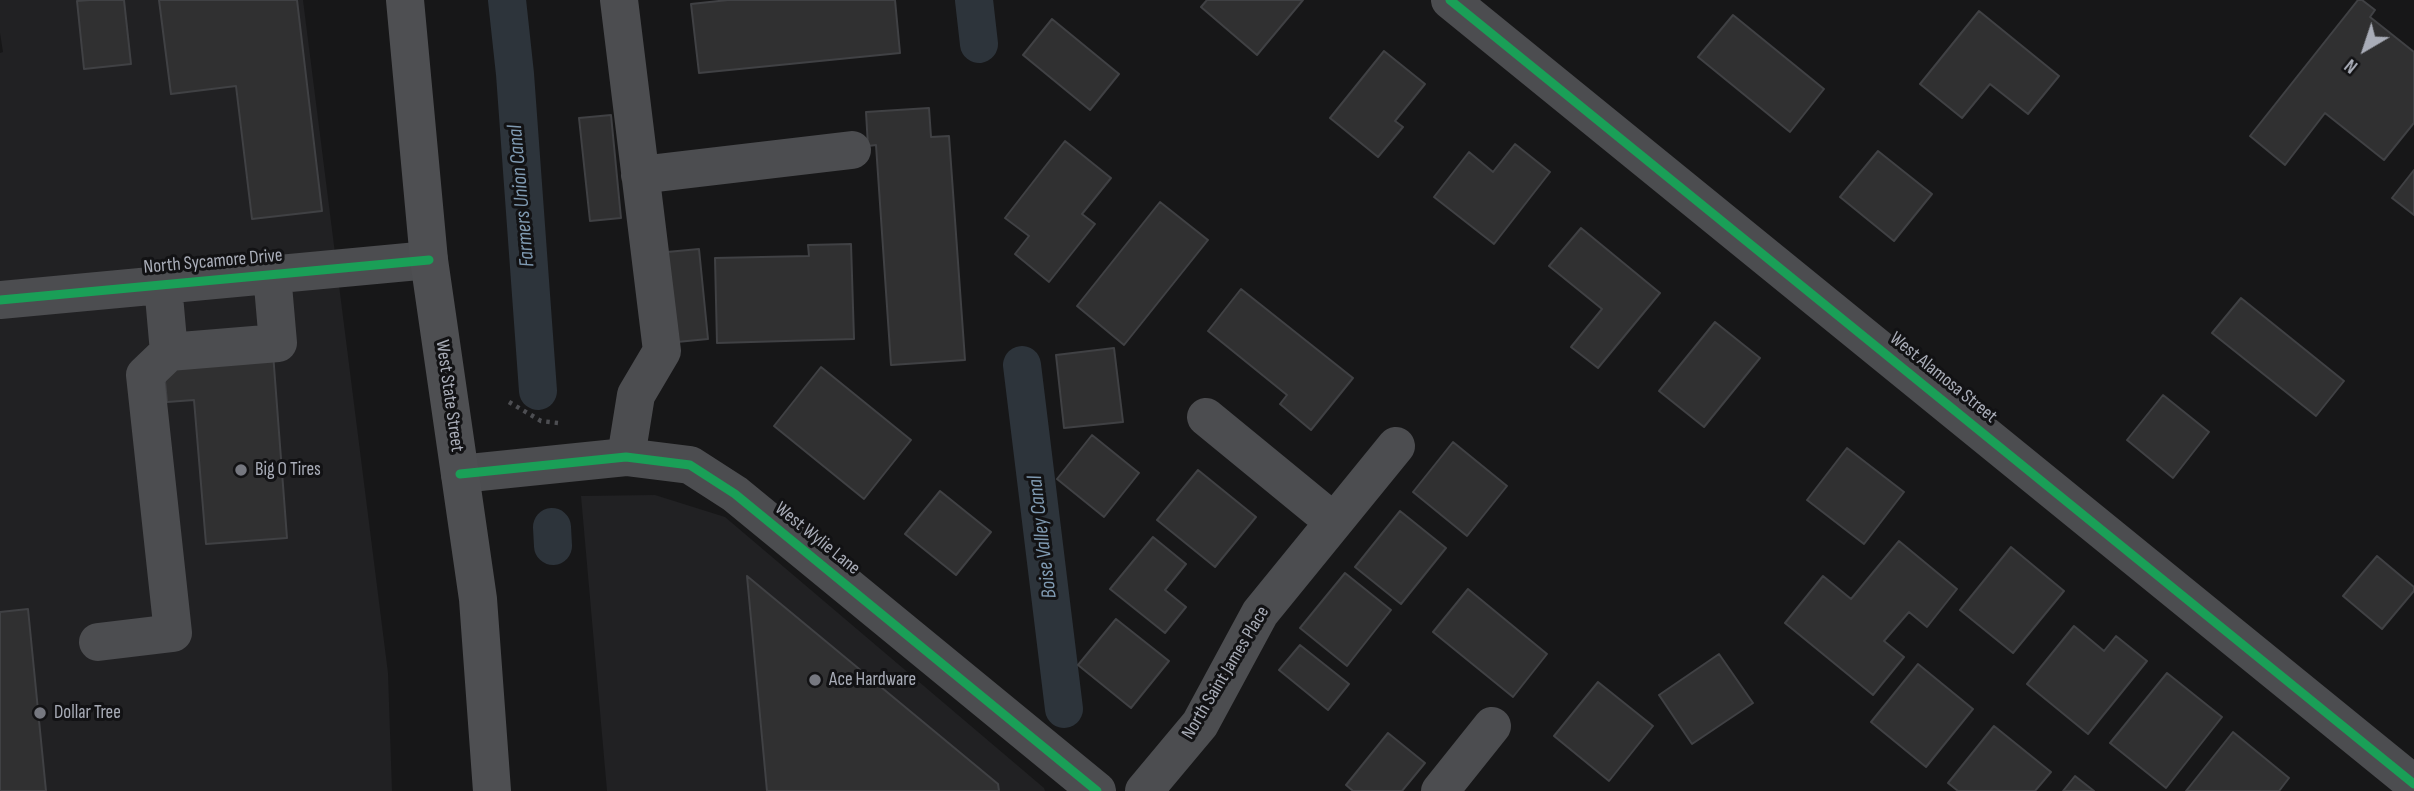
<!DOCTYPE html>
<style>
body{margin:0}
#map{position:relative;width:2414px;height:791px;overflow:hidden;background:#171718;font-family:"Sofia Sans Condensed",sans-serif}
canvas{display:block}
.north{position:absolute;left:2330px;top:14px;width:70px;height:70px;-webkit-text-stroke:5px #121214;paint-order:stroke;rotate:219deg;font-size:19px;font-weight:700;line-height:28px;text-align:center;color:#a9adb8}
.north::after{content:'';display:block;margin:auto;width:24px;height:32px;background:#a9adb8;clip-path:polygon(50% 0,100% 100%,50% 72%,0 100%)}
</style>
<div id="map">
<canvas width="2414" height="791"></canvas>
<div class="north">N</div>
</div>
<script>
const context = document.querySelector('canvas').getContext('2d');
context.lineJoin = 'round';
function fill(path, color) {
  context.fillStyle = color;
  context.fill(path, 'evenodd');
}
function trace(path, color, width, dash) {
  context.strokeStyle = color;
  context.lineWidth = width;
  context.lineCap = dash ? 'butt' : 'round';
  context.setLineDash(dash || []);
  context.stroke(path);
}
function drawText(font, color, halo, rows, align = 'center') {
  context.font = font + ' "Sofia Sans Condensed",sans-serif';
  context.lineWidth = 6;
  context.setLineDash([]);
  context.textBaseline = 'middle';
  context.strokeStyle = halo;
  context.fillStyle = color;
  for (const [text, x, y, turn = 0] of rows) {
    context.save();
    context.translate(x, y);
    context.rotate((+turn || 0) * Math.PI / 180);
    context.textAlign = isNaN(turn) ? turn : align;
    if (halo) context.strokeText(text, 0, 0);
    context.fillText(text, 0, 0);
    context.restore();
  }
}
const built = new Path2D(`
 M0 0H303L388 673 392 791H0V53L3 52 0 33Z
 M655 495 725 517 1044 788 1045 791H607L581 496Z`);
const canal = new Path2D(`
 M507 0 515 74 538 391
 M974 0 979 44
 M1022 365 1064 709
 M552 527 553 546`);
const building = new Path2D(`
 M90 0H124L131 64 84 69 77 1Z
 M159 0H297L322 211 252 219 236 86 171 94Z
 M728 0H895L900 53 699 73 691 4Z
 M1207 0H1303L1257 55 1201 7Z
 M2358 0H2362L2375 10 2370 17 2414 52V123L2384 160 2325 113 2285 165 2250 136Z
 M1979 11 2059 76 2028 114 1990 84 1962 118 1920 84Z
 M1733 15 1824 89 1790 132 1698 57Z
 M1052 19 1119 74 1090 110 1023 55Z
 M1384 51 1425 84 1395 121 1403 127 1378 157 1330 118Z
 M929 108 931 137 949 136 965 360 891 365 876 145 868 146 866 112Z
 M611 115 621 218 590 221 579 118Z
 M1065 141 1111 178 1082 214 1095 224 1049 282 1015 254 1029 236 1005 218Z
 M1515 144 1550 172 1494 244 1434 197 1469 152 1493 172Z
 M1878 151 1932 194 1894 241 1840 197Z
 M2414 170V215L2392 198Z
 M1160 202 1208 240 1124 345 1077 306Z
 M1581 228 1660 293 1598 368 1571 347 1602 309 1549 266Z
 M851 244 854 339 717 343 715 258 809 256 808 245Z
 M699 249 708 339 677 342 667 252Z
 M1241 289 1353 378 1311 430 1280 404 1287 395 1208 331Z
 M2241 298 2344 381 2316 416 2212 333Z
 M1715 322 1760 358 1704 427 1659 391Z
 M1114 348 1123 422 1064 428 1056 355Z
 M273 353 287 538 206 544 194 400 167 402 163 360Z
 M821 367 911 440 864 499 774 426Z
 M2163 395 2209 432 2173 478 2127 440Z
 M1092 435 1139 473 1104 517 1057 479Z
 M1453 442 1507 486 1467 536 1413 492Z
 M1847 448 1904 492 1864 544 1807 500Z
 M1198 470 1256 517 1215 567 1157 520Z
 M940 491 991 532 956 575 905 534Z
 M1400 511 1446 548 1401 604 1355 567Z
 M1153 537 1186 564 1165 590 1186 607 1165 633 1110 589Z
 M1899 541 1957 589 1927 627 1909 612 1884 641 1904 657 1873 695 1785 623 1823 576 1851 599Z
 M2011 547 2064 591 2013 653 1960 610Z
 M2377 556 2414 587V591L2382 629 2343 596Z
 M1345 573 1391 610 1347 666 1300 628Z
 M747 576 998 784 999 791H767Z
 M1468 589 1547 654 1513 697 1433 632Z
 M28 609 46 791H0V612Z
 M1116 619 1169 661 1131 708 1078 665Z
 M2074 626 2104 651 2116 636 2147 661 2088 734 2027 684Z
 M1300 645 1349 684 1328 710 1279 670Z
 M1719 654 1753 703 1692 744 1659 695Z
 M1918 664 1973 709 1926 767 1871 722Z
 M2167 673 2222 717 2166 788 2110 743Z
 M1598 682 1653 726 1609 781 1554 736Z
 M1994 726 2051 772 2035 791H1958L1948 783Z
 M2233 732 2289 778 2279 791H2186Z
 M1388 733 1425 763 1402 791H1353L1346 785Z
 M2075 776 2094 791H2063Z`);
const path = new Path2D(`
 M509 402 541 421 558 423`);
const minor = new Path2D(`
 M619 0 662 351 636 395 626 457
 M1450 0 2414 784
 M640 175 852 150
 M0 300 429 260
 M169 352 278 343 272 274
 M1206 417 1334 522
 M460 474 626 457 690 465 735 494 1097 791
 M98 642 173 633 145 375 169 352 163 285
 M1144 791 1200 724 1260 613 1396 446
 M1440 791 1492 726`);
const major = new Path2D(`
 M405 0 429 260 478 599 492 791`);
const cycleway = new Path2D(`
 M1450 0 2414 784
 M0 300 429 260
 M460 474 626 457 690 465 735 494 1097 791`);
const markers = [
 [241,470,7,"#767880"],
 [815,680,7,"#767880"],
 [40,713,7,"#767880"]
];
const streetNames = [
 ["North Sycamore Drive",213,262,-5],
 ["West Alamosa Street",1943,378,39],
 ["West State Street",449,396,82],
 ["West Wylie Lane",817,539,39],
 ["North Saint James Place",1226,673,-59]
];
const poiNames = [
 ["Big O Tires",255,470],
 ["Ace Hardware",829,680],
 ["Dollar Tree",54,713]
];
const waterNames = [
 ["Farmers Union Canal",522,196,-95],
 ["Boise Valley Canal",1043,537,-97]
];
fill(built, '#212123');
trace(canal, '#2d343b', 38);
fill(building, '#303031');
trace(building, '#404144', 2);
trace(path, '#4d4e52', 4.5, [3.5, 5]);
trace(minor, '#4c4d50', 38);
trace(major, '#4e4f52', 38);
trace(cycleway, '#1a9f57', 9);
for (const [x, y, r, color] of markers) {
  const dot = new Path2D();
  dot.arc(x, y, r, 0, 2 * Math.PI);
  context.fillStyle = color;
  context.fill(dot);
  trace(dot, '#121214', 2.5);
}
drawText('19px', '#a9adb8', '#121214', streetNames);
drawText('19px', '#a9adb8', '#121214', poiNames, 'left');
drawText('italic 21px', '#809bb3', '#121214', waterNames);
</script>
